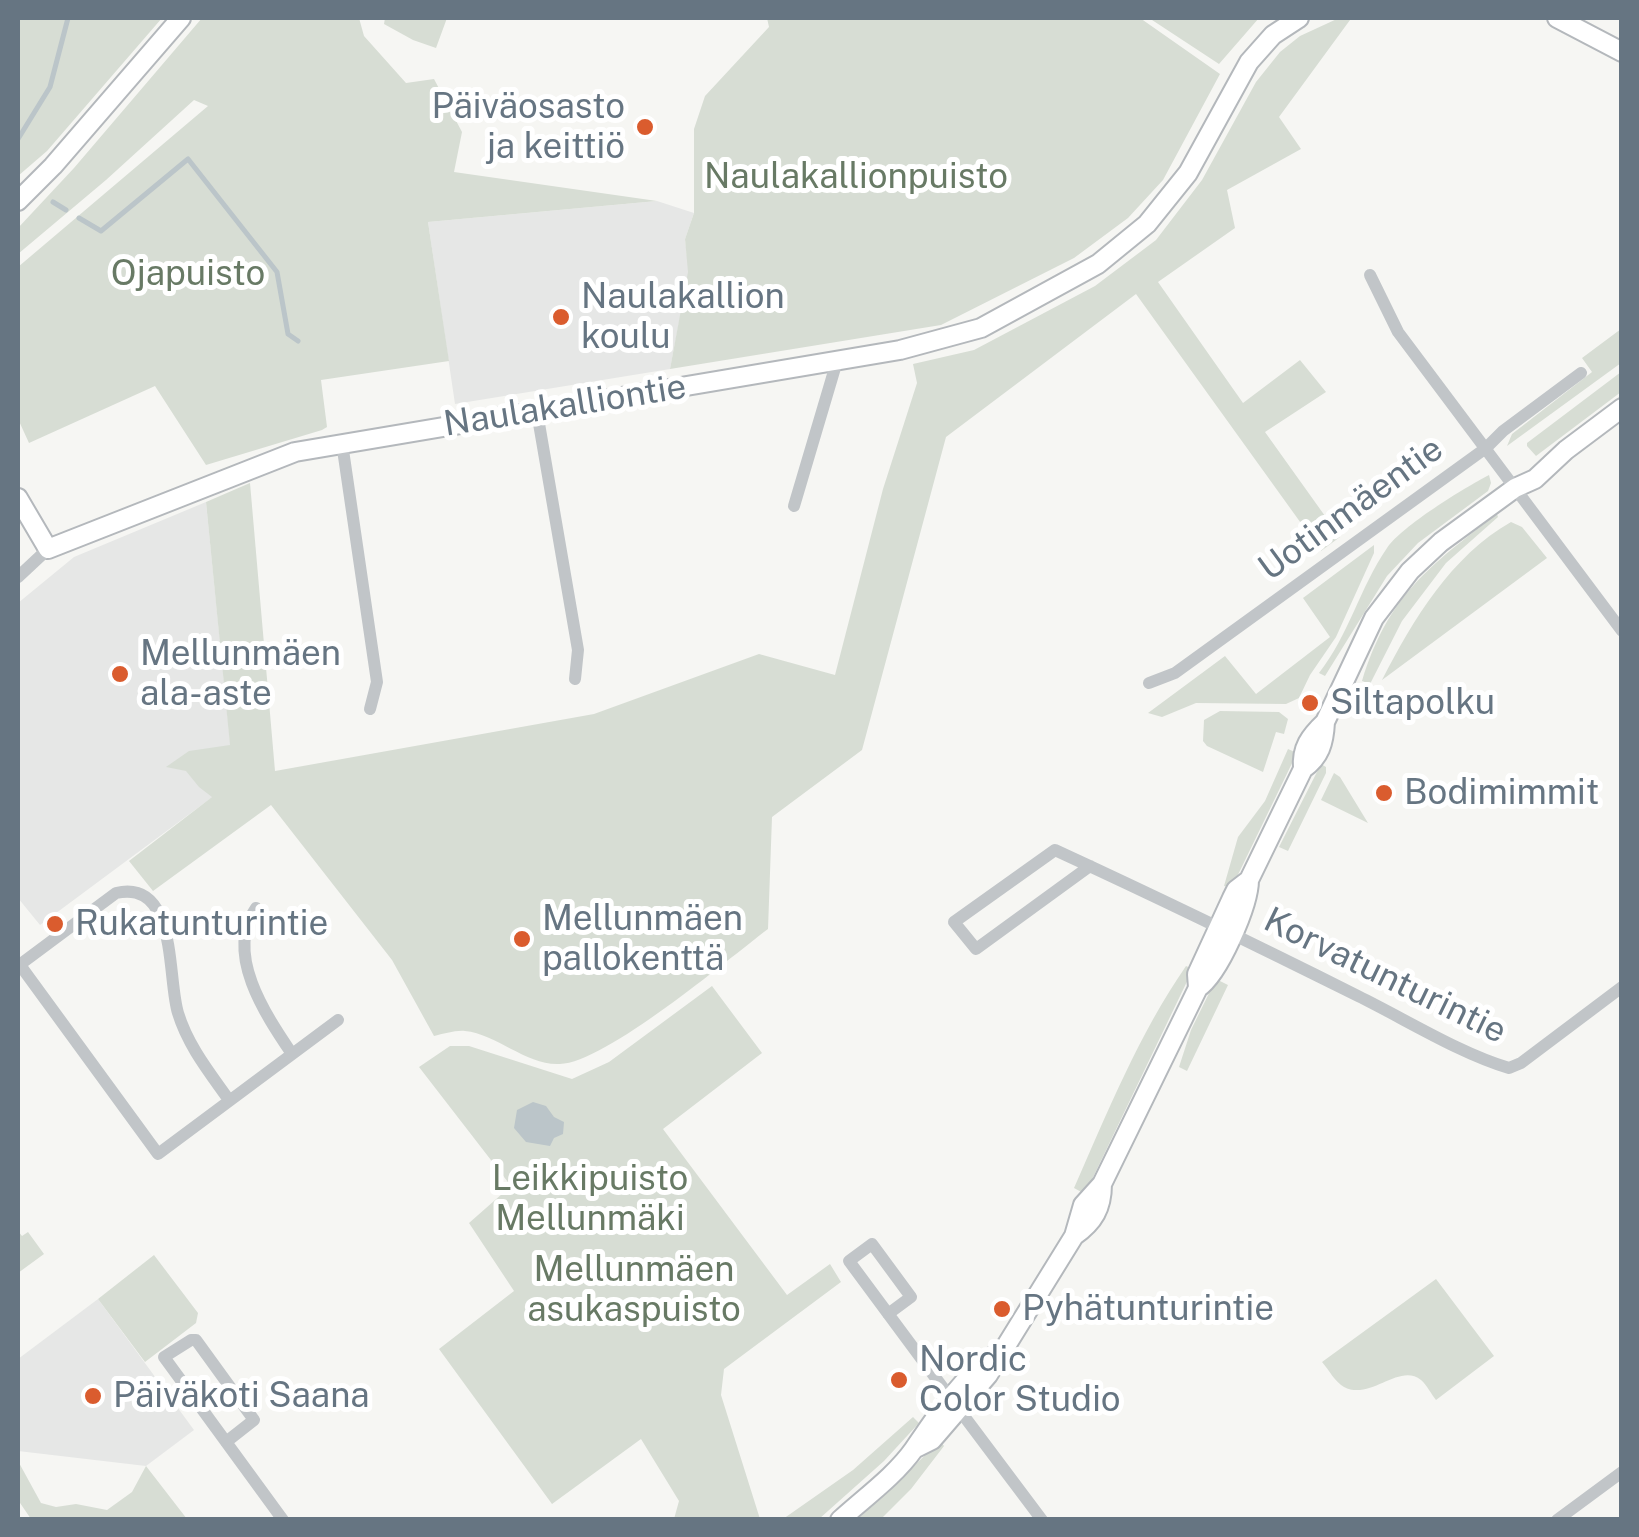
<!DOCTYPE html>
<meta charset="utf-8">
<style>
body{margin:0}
#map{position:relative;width:1639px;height:1537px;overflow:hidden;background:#f6f6f3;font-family:"Public Sans",sans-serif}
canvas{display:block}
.frame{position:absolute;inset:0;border:20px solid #667582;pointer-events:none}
</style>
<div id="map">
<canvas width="1639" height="1537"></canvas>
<div class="frame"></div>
</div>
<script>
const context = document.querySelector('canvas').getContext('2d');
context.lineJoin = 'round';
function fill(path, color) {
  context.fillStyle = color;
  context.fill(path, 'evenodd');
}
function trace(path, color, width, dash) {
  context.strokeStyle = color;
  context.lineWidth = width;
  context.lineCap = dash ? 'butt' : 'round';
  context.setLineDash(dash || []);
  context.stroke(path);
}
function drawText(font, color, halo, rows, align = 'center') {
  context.font = font + ' "Public Sans",sans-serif';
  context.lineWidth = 10;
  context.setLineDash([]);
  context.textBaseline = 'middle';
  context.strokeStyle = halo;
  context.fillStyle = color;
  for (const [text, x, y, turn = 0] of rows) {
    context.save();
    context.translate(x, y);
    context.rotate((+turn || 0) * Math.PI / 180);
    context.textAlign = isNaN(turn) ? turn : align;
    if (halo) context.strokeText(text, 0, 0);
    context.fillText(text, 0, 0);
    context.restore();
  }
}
const built = new Path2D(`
 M657 201 694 213 685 239 689 272 670 369 455 404 428 222Z
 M206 502 234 781 40 925 18 898V603L74 557Z
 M98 1299 194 1430 146 1466 18 1451V1359Z`);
const green = new Path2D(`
 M18 18H162L47 151 18 176Z
 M202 18H359L364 36 406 83 434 79 462 132 454 172 657 201 428 222 449 361 321 380 327 427 322 430 206 465 155 386 29 443 18 419V267L208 106 194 100 106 180 18 254V228L74 168Z
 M385 18H447L436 48 413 40 384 24Z
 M767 18H1140L1220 74 1163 180 1128 218 1074 258 941 325 670 369 688 272 685 239 694 213V129L705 96 769 27Z
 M1149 18H1259L1219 64Z
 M1339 18 1350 20 1279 117 1301 149 1227 190 1235 228 1158 282 1243 403 1300 360 1326 392 1265 432 1340 537 1321 551 1136 294 946 437 862 750 772 817 768 929C727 960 605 1063 560 1064 527 1066 497 1034 465 1031 456 1030 443 1034 434 1036L392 960 271 805 153 891 129 861 212 797 199 787 186 771 166 767 189 751 230 745 206 502 250 483 275 771 594 714 759 654 835 675 883 489 917 383 913 364 974 350 1095 286 1156 240 1202 180 1256 82 1280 52 1300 36Z
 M1621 329V363L1507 446 1512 434 1592 372 1582 358Z
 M1621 372V392L1536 456 1527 446V443Z
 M1489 475 1491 483 1488 491 1418 543 1387 576 1325 676 1319 673C1349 635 1360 587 1387 548 1402 526 1464 488 1489 475Z
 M1497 514 1498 517 1446 563 1402 621 1370 684 1362 681C1388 596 1429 566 1497 514Z
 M1511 522 1522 527 1547 558 1382 680C1413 620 1451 556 1511 522Z
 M1374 545V553L1336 637 1310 675 1299 698 1286 704 1196 703 1162 717 1148 713 1225 656 1256 694 1330 637 1303 598Z
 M1220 711 1279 712 1288 719 1284 734 1276 732 1263 772 1207 746 1203 741 1204 720Z
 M1288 749 1297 753 1232 887 1224 886 1238 837 1265 801Z
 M1321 764 1326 767V773L1288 851 1279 847Z
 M1334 773 1340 777 1368 823 1321 800Z
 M1186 966 1193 969 1085 1194 1074 1188C1107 1113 1139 1034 1186 966Z
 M1216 979 1228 985 1187 1071 1179 1067 1191 1030Z
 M712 986 762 1053 663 1129 787 1295 830 1264 841 1282 724 1369 721 1395 760 1519H674L679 1501 641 1439 552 1504 439 1349 514 1291 469 1223 511 1186 419 1067 450 1046H469L572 1079 609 1062Z
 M18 1231 22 1236 28 1232 44 1254 18 1273Z
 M154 1255 198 1313 196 1323 145 1362 98 1299Z
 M1436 1279 1494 1356 1436 1400C1431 1394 1427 1385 1421 1380 1399 1362 1371 1401 1344 1387 1335 1382 1329 1370 1322 1362Z
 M913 1417 919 1423 884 1461 819 1519H783L853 1470Z
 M940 1441 944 1446 911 1489 881 1519 857 1520Z
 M18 1461 41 1503 56 1507 76 1504 107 1510 132 1492 146 1466 187 1519H31L18 1500Z`);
const water = new Path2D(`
 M533 1102 546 1106 554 1117 564 1122 563 1134 554 1138 550 1146 526 1142 514 1128 517 1110Z`);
const stream = new Path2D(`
 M18 139 50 87 68 18
 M53 202 66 210
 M79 218 101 231 188 159 277 272 288 334 298 341`);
const street = new Path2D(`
 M1370 275 1398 332 1622 631
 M537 412 578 650 575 679
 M342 443 377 682 370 709
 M794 506 837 361
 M18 577 48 549
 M1149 683 1175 673 1486 448 1503 431 1581 373
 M1090 866 976 949 954 922 1055 850C1157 897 1258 946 1358 996 1405 1019 1459 1053 1509 1068L1521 1063 1622 987
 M256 908C224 953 265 1014 292 1054
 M20 965 158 1154 338 1020
 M18 966 116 893C178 879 167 978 178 1013 188 1046 210 1073 229 1100
 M888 1314 911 1297 872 1244 849 1261C913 1348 977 1434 1042 1520
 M226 1442 254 1420 196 1340H191L164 1357 283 1520
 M1557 1520 1622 1472`);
const secondary = new Path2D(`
 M1557 18 1622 52
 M18 201 53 166 181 18
 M18 498 48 549 295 452 900 350 981 328 1098 264 1147 224 1188 173 1249 62 1273 35 1299 18
 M1303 769C1320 757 1324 743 1325 722
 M1198 988C1219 974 1249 905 1249 880
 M1074 1236C1094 1222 1102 1208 1102 1184L1198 988 1197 974 1232 898 1236 890 1249 880 1303 769C1301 748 1310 736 1325 722L1374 618 1410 571 1441 542 1515 488 1535 479 1566 450 1622 408
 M914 1449 932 1440 988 1375 1074 1236 1083 1205 1102 1184
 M840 1520C864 1498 895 1476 914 1449 937 1415 962 1377 996 1354`);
const markers = [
 [645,127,10,"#da5c2e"],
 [561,317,10,"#da5c2e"],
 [120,674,10,"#da5c2e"],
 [1310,703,10,"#da5c2e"],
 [1384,793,10,"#da5c2e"],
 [55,924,10,"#da5c2e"],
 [522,939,10,"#da5c2e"],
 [1002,1309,10,"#da5c2e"],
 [899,1380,10,"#da5c2e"],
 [93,1396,10,"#da5c2e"]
];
const poiNames = [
 ["Päiväosasto",625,107,"right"],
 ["ja keittiö",625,147,"right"],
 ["Naulakallion",581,297],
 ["koulu",581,337],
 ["Mellunmäen",140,654],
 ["ala-aste",140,694],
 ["Siltapolku",1330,703],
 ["Bodimimmit",1404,793],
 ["Mellunmäen",542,919],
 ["pallokenttä",542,959],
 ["Rukatunturintie",75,924],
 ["Pyhätunturintie",1022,1309],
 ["Nordic",919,1360],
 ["Color Studio",919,1400],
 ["Päiväkoti Saana",113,1396]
];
const parkNames = [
 ["Naulakallionpuisto",856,177],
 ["Ojapuisto",188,274],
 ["Leikkipuisto",590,1179],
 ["Mellunmäki",590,1219],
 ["Mellunmäen",634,1270],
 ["asukaspuisto",634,1310]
];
const streetNames = [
 ["Naulakalliontie",565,406,-9],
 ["Uotinmäentie",1351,509,-36],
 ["Korvatunturintie",1385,976,26]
];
fill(built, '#e6e7e6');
fill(green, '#d7ddd4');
fill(water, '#bbc5c9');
trace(stream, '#bbc5c9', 5);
trace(secondary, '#b4b8bc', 22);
trace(street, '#c1c5c8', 12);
trace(secondary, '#fff', 18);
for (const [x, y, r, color] of markers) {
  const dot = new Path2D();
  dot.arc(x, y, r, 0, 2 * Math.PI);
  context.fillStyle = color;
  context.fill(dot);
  trace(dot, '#fff', 4);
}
drawText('35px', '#667582', '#fff', poiNames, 'left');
drawText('35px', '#687a65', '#fff', parkNames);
drawText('35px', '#667582', '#fff', streetNames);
</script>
